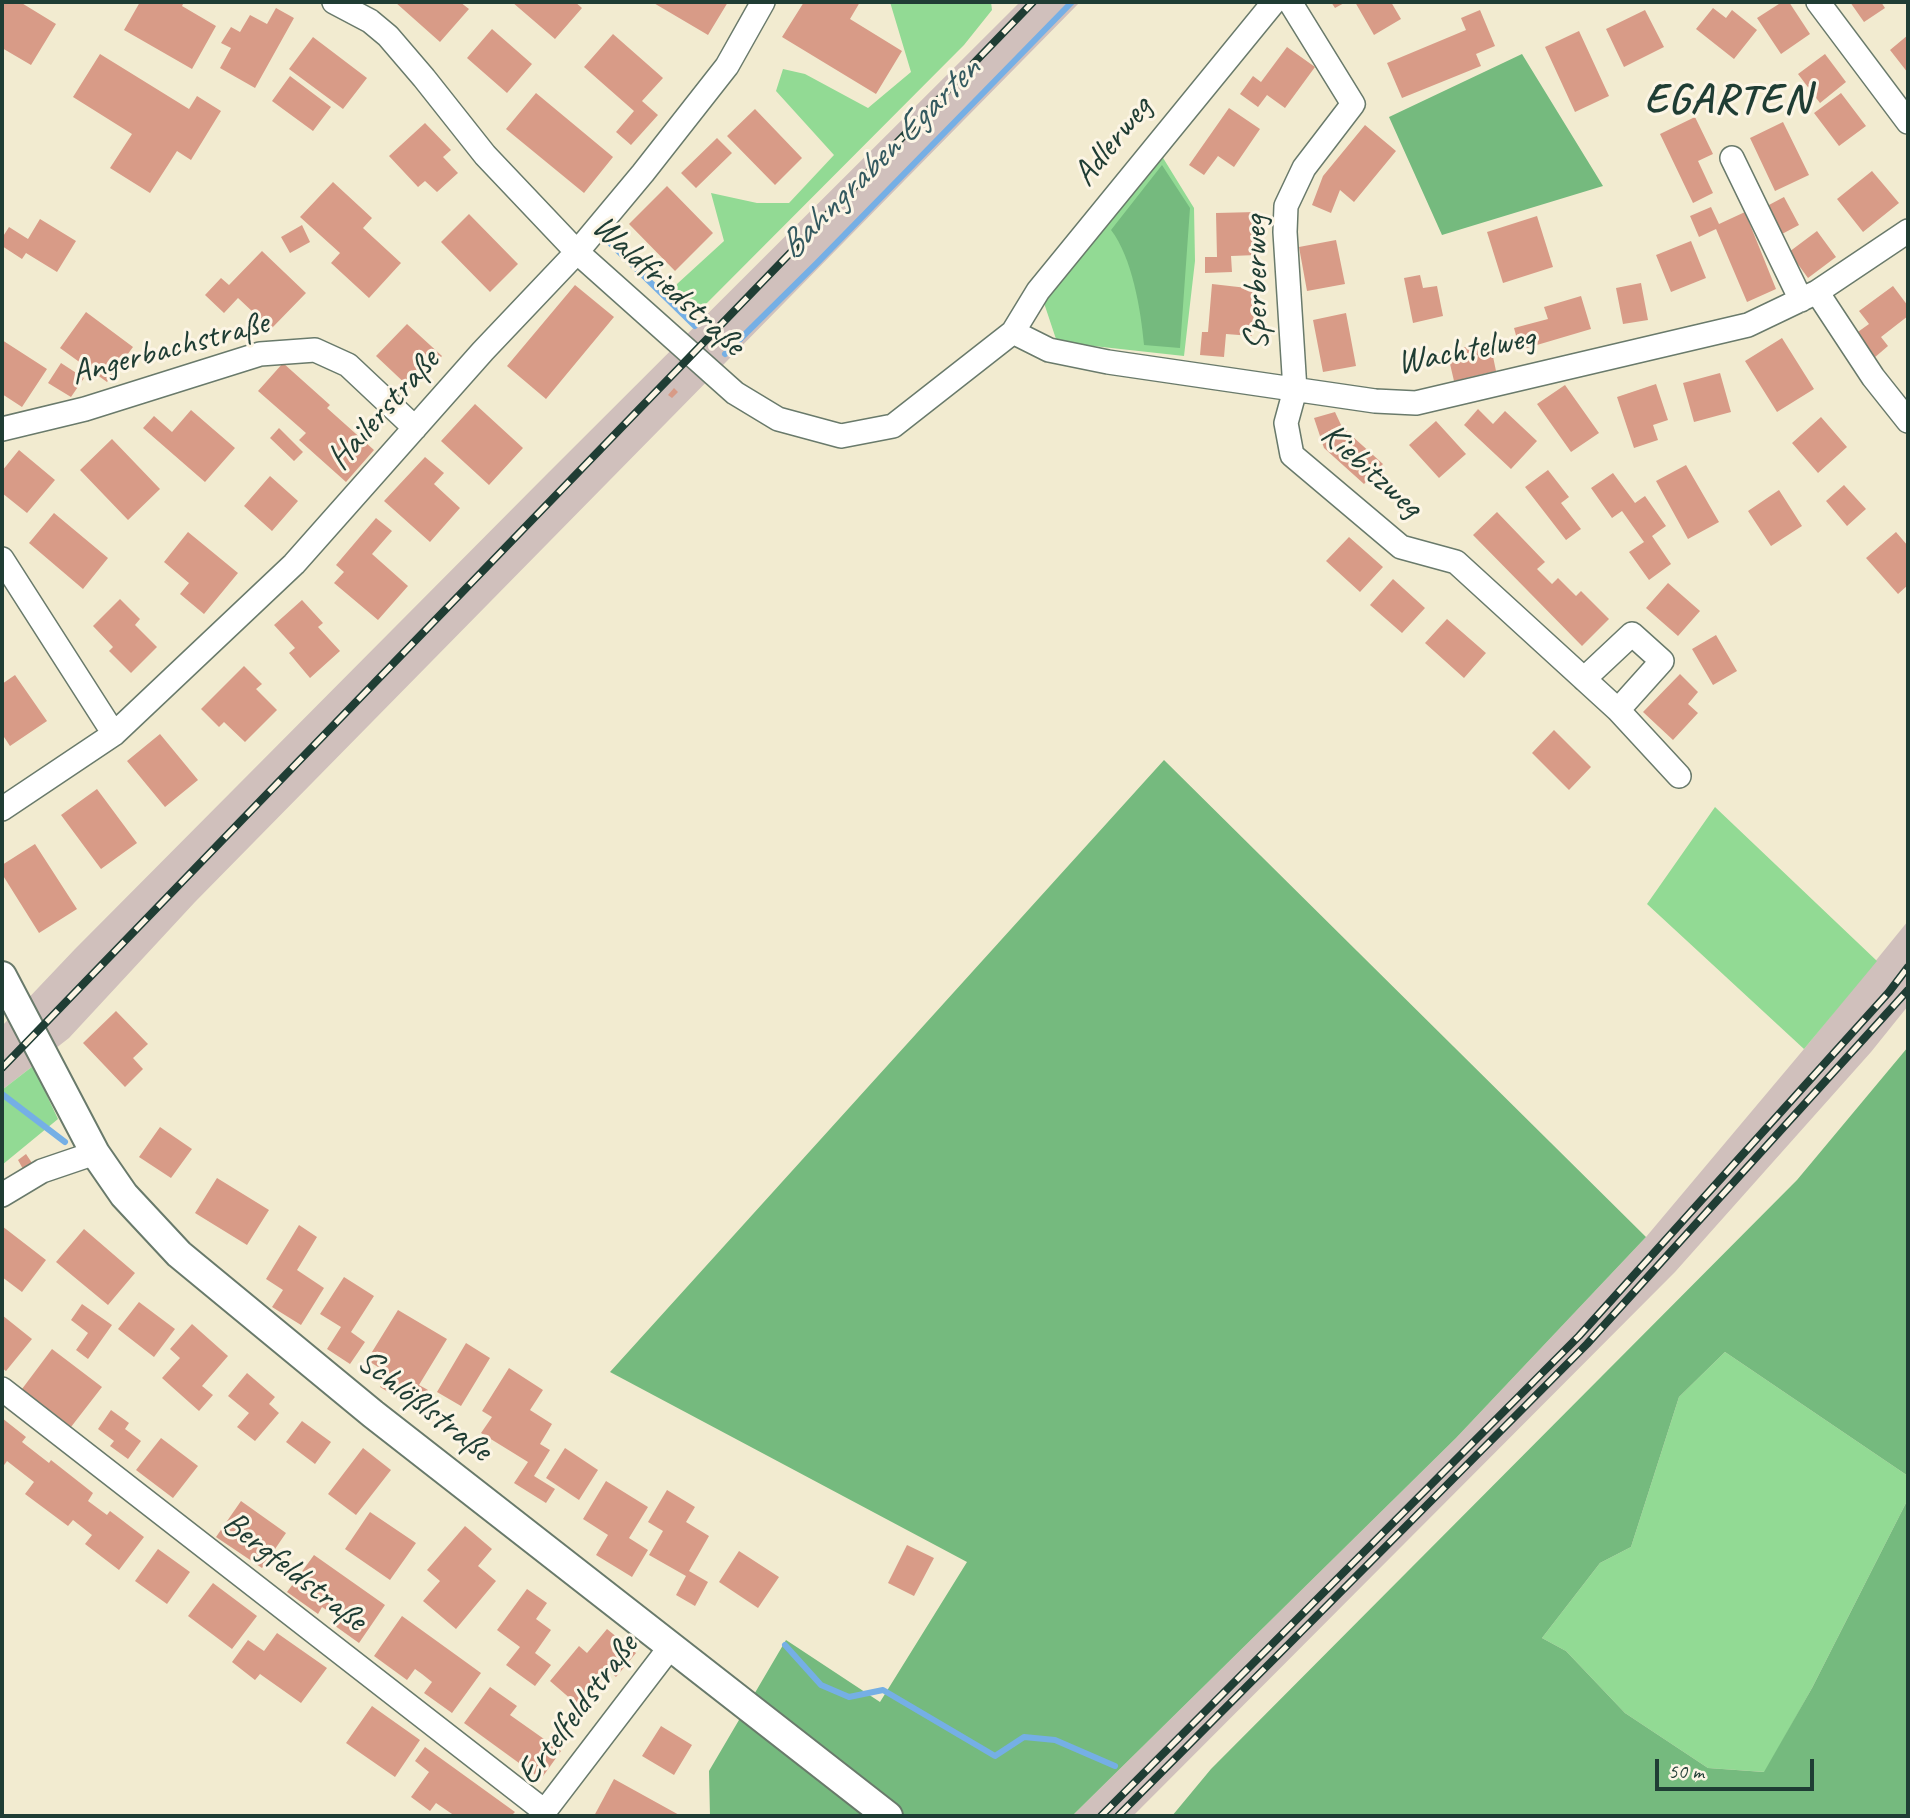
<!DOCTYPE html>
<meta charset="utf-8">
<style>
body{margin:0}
#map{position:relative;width:1910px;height:1818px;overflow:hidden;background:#f2ebd0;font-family:Caveat,sans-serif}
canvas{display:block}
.frame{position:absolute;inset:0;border:4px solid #1f3d34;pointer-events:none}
.scale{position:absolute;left:1655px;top:1759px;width:159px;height:32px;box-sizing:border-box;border:4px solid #1f3d34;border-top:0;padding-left:9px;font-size:21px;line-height:24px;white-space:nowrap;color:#1f3d34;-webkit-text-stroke:5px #fcf5e5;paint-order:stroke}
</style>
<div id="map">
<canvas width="1910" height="1818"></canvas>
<div class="frame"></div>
<div class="scale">50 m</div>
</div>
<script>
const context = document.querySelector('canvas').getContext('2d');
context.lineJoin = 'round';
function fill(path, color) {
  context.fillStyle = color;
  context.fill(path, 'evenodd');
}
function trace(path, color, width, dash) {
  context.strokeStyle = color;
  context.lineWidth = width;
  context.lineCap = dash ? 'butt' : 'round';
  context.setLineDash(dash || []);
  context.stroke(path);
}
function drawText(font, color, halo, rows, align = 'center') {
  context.font = font + ' Caveat,sans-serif';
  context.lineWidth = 6;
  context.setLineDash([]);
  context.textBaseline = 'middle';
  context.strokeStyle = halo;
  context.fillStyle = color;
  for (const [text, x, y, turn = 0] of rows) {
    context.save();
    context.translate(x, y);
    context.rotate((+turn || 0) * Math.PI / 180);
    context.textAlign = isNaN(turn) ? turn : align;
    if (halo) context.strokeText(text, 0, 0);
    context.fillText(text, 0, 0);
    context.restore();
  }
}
const industrial = new Path2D(`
 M1020 2H1080L195 902 69 1038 2 1090V1026L75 949 549 472Z
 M1908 921V1006L1871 1052 1675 1272 1133 1816H1072L1456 1438 1646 1237 1804 1049Z`);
const green = new Path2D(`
 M890 2H991L992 10 964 45 698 312 672 298 677 284 724 241 711 193 757 203H789L834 155 776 91 783 69 805 74 868 108 911 72Z
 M1160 153 1194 208 1195 261 1184 356 1057 342 1043 300Z
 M1715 807 1877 961 1804 1049 1647 904Z
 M33 1066 58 1119 2 1165V1090Z
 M1725 1352 1908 1476V1499L1812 1688 1765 1772 1708 1768 1625 1713 1566 1651 1542 1638 1600 1563 1631 1547 1679 1397Z`);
const forest = new Path2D(`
 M1522 54 1603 186 1442 235 1389 117Z
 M1162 165 1190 208 1180 348 1144 345C1141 310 1132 257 1111 230Z
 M1164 760 1646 1237 1456 1438 1072 1816H710L709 1771 786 1640 880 1702 967 1562 610 1372Z
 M1908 1047V1476L1725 1352 1679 1397 1631 1547 1600 1563 1542 1638 1566 1651 1625 1713 1708 1768 1764 1772 1812 1688 1908 1499V1816H1172L1211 1769 1797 1180Z`);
const stream = new Path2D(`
 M609 242 695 326
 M725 354 817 263 1072 2
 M2 1094 65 1142
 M785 1645 821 1685 849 1697 883 1690 995 1756 1024 1737 1055 1740 1115 1766`);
const building = new Path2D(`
 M2 2H20L56 24 31 65 2 48Z
 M140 2H184L182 6 216 26 192 69 124 30Z
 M395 2H460L469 9 440 42Z
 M512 2H575L582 8 555 39Z
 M652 2H728L708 35Z
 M804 2H860L850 19 902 51 876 94 782 37Z
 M1331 2H1346L1335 8Z
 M1355 2H1391L1401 19 1374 35Z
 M1782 2H1789L1810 34 1781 54 1757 18Z
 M1850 2H1881L1885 8 1864 22Z
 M276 8 294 18 255 88 220 68 231 48 221 43 231 27 240 32 250 15 267 24Z
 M1713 8 1726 18 1732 10 1757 30 1734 59 1696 29Z
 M1480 10 1495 46 1476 54 1481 66 1402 98 1387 63 1466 30 1461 18Z
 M1645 10 1664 47 1624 67 1606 29Z
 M492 29 532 64 507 93 467 58Z
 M1579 31 1609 96 1575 112 1545 47Z
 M613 34 663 78 642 101 658 115 631 145 616 132 634 111 584 67Z
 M1908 35V73L1890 50Z
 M313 37 367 78 343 109 289 69Z
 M1287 47 1315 67 1285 108 1267 95 1258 107 1240 94 1253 76 1261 82Z
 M100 54 189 109 197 96 221 111 191 160 177 151 150 193 110 168 132 134 73 97Z
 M1825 54 1846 82 1820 103 1798 74Z
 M290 76 331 107 313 131 272 101Z
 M536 93 613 157 584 193 506 129Z
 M1841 93 1866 126 1839 146 1814 113Z
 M1229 108 1260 129 1234 167 1218 156 1204 175 1189 165Z
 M755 109 802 158 775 185 727 136Z
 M1695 117 1713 154 1698 161 1713 193 1693 203 1660 134Z
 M1783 122 1809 175 1775 191 1750 138Z
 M425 123 451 150 443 157 458 173 437 192 425 181 418 187 389 156Z
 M1365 125 1396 151 1354 202 1340 190 1331 213 1312 205 1323 176Z
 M717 138 732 153 696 188 681 173Z
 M1872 171 1899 203 1863 232 1837 199Z
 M333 182 372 218 363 228 401 263 369 298 331 263 340 253 300 217Z
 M667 186 713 233 675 271 629 224Z
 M1784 197 1799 225 1782 234 1767 206Z
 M1711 207 1719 224 1745 212 1776 289 1747 302 1716 229 1699 237 1690 216Z
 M1256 212 1257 255 1231 256 1232 272 1205 273V257H1217L1216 213Z
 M469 214 518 264 490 292 441 242Z
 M1537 216 1553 267 1503 283 1487 232Z
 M40 219 76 241 57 272 26 253 22 259 2 246V238L9 227 28 239Z
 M302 225 310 242 290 253 281 237Z
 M1817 231 1836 257 1808 278 1789 252Z
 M1336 240 1345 284 1307 291 1299 247Z
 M1691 241 1706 278 1671 292 1656 255Z
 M262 251 306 293 271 329 238 298 224 313 205 295 221 278 229 285Z
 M1420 275 1423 288 1437 286 1443 316 1413 323 1404 278Z
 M1641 283 1648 320 1623 324 1616 288Z
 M1212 284 1256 289 1252 336 1226 334 1224 357 1200 355 1202 332H1208Z
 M575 285 614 317 546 399 507 366Z
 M1893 286 1908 306V316L1881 337 1888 346 1874 358 1855 334 1869 324 1859 311Z
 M1581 296 1591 329 1520 350 1514 328 1548 319 1544 307Z
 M86 312 133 347 107 382 60 348Z
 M1346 313 1356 366 1323 372 1313 320Z
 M407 324 442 356 411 389 376 356Z
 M1782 338 1814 389 1777 412 1745 361Z
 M2 340 47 369 22 407 2 394Z
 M1490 342 1496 371 1454 381 1447 351Z
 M61 363 84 378 71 397 48 383Z
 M283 363 330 405 327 408 374 450 346 482 299 440 306 433 258 391Z
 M1720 373 1731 412 1694 422 1683 383Z
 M1656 384 1668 420 1653 425 1658 440 1634 448 1617 397Z
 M1565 385 1599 433 1571 452 1537 404Z
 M674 388 678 392 672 398 668 395Z
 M475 404 523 448 489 485 441 441Z
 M1478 409 1493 424 1505 411 1537 441 1511 469 1464 425Z
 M191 410 235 448 205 482 143 428 154 416 172 432Z
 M1335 412 1342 427 1383 464 1364 484 1324 448 1314 418Z
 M1821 417 1847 447 1818 473 1792 443Z
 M1436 421 1466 454 1439 478 1409 445Z
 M279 428 303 452 294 461 270 438Z
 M112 439 160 489 128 520 80 470Z
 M19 450 55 480 27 513 2 493V471Z
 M425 457 444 473 434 484 460 508 430 542 384 501Z
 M1686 465 1719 522 1688 539 1656 481Z
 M1548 470 1569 497 1561 503 1581 529 1566 540 1525 487Z
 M1613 473 1635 503 1645 496 1666 526 1652 536 1671 564 1649 580 1629 552 1644 542 1622 511 1612 518 1591 488Z
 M270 476 298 501 272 531 244 506Z
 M1844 485 1866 509 1847 526 1826 501Z
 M1779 490 1802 526 1771 546 1748 511Z
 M1497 512 1545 562 1537 569 1552 584 1558 578 1576 596 1581 591 1609 619 1582 646 1473 535Z
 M54 513 108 558 83 589 29 543Z
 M376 518 392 531 372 554 408 586 378 620 334 583 344 572 336 565Z
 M188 532 238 573 204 614 180 594 189 583 164 562Z
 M1896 532 1908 546V585L1898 594 1866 558Z
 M1349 537 1383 567 1360 592 1326 561Z
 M1393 579 1425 608 1402 633 1370 605Z
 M1668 583 1700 611 1678 636 1646 608Z
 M120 599 140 619 135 625 157 647 131 673 109 651 113 647 93 626Z
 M302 600 323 623 318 627 340 651 310 678 289 653 295 648 274 625Z
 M1447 619 1486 653 1464 678 1425 643Z
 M1716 635 1737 671 1713 685 1692 649Z
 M244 666 262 684 256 689 277 710 245 742 224 722 219 727 201 709Z
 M1680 674 1698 692 1688 704 1698 713 1673 740 1643 712Z
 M15 675 47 721 10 746 2 734V684Z
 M1554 730 1591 767 1569 790 1532 753Z
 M160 734 198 780 165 807 127 761Z
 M97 789 137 843 101 869 61 815Z
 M35 844 77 909 39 933 2 874V865Z
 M116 1011 148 1044 133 1058 143 1069 125 1087 83 1043Z
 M160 1127 192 1149 171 1178 139 1157Z
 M26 1154 32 1163 23 1169 18 1160Z
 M217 1178 269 1210 247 1245 195 1213Z
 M299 1225 317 1237 297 1270 324 1288 301 1325 272 1307 283 1290 266 1279Z
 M2 1226 46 1260 22 1292 2 1277Z
 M84 1229 135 1273 108 1305 56 1262Z
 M344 1277 374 1296 351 1332 365 1342 350 1364 327 1349 341 1327 320 1314Z
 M139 1302 175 1329 154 1357 118 1329Z
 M82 1304 112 1325 88 1359 76 1350 88 1333 71 1320Z
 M398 1310 447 1339 419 1385 428 1390 416 1409 380 1387 389 1374 367 1360Z
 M2 1315 32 1339 6 1371 2 1368Z
 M192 1324 228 1356 202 1386 213 1395 199 1411 162 1378 180 1358 170 1349Z
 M466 1343 490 1358 461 1406 437 1392Z
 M52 1349 102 1387 71 1427 22 1389Z
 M509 1368 543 1390 530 1410 552 1424 540 1444 550 1450 534 1476 555 1489 546 1503 514 1483 528 1462 481 1433 492 1417 482 1411Z
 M247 1373 275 1397 269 1404 279 1413 255 1441 237 1427 249 1413 228 1396Z
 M111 1410 129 1423 125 1429 141 1441 128 1459 110 1446 114 1441 98 1429Z
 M2 1418 26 1437 22 1442 49 1463 51 1460 93 1493 88 1501 107 1515 110 1511 144 1537 119 1570 85 1544 92 1535 73 1520 68 1526 25 1494 34 1482 7 1461 2 1468Z
 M302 1421 331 1442 315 1464 286 1442Z
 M161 1438 198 1466 173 1498 136 1470Z
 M363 1448 391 1470 356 1515 328 1494Z
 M565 1448 598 1470 579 1500 546 1478Z
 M606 1481 648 1507 629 1538 648 1550 632 1577 596 1555 608 1535 583 1519Z
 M667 1490 695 1507 686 1522 709 1536 689 1571 708 1582 695 1606 676 1595 686 1576 649 1555 663 1531 648 1522Z
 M241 1501 286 1533 262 1568 216 1537Z
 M370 1512 416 1543 390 1580 345 1549Z
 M465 1526 492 1549 478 1566 496 1581 456 1629 423 1601 440 1581 427 1570Z
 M907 1545 934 1558 914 1596 888 1583Z
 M158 1549 190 1572 167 1604 135 1581Z
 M739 1551 779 1577 758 1608 719 1582Z
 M314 1555 385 1605 359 1643 331 1623 336 1616 322 1607 318 1614 287 1592Z
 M213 1583 257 1616 232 1649 188 1616Z
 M527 1589 547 1603 536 1619 551 1630 535 1653 551 1665 535 1686 506 1665 520 1647 497 1630Z
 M402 1616 481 1673 452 1713 424 1693 432 1682 422 1674 415 1669 407 1680 374 1656Z
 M607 1629 636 1653 616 1677 609 1671 580 1707 550 1681 579 1646 587 1653Z
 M277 1633 327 1668 301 1703 260 1674 255 1680 232 1662 248 1640 264 1651Z
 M490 1687 517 1706 510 1715 561 1751 541 1779 464 1723Z
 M372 1706 420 1740 395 1777 346 1743Z
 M661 1726 692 1745 674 1775 642 1756Z
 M425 1747 515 1812 511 1816H455L436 1803 430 1811 411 1797 429 1772 415 1761Z
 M614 1779 681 1816H594Z`);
const minor = new Path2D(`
 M334 2 370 21 388 36 424 78 485 155 577 252 735 393 778 419 841 436 893 426 1013 332 1038 291 1274 2
 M1290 2 1353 104 1304 168 1286 206 1285 232 1295 390 1286 423 1292 455 1401 547 1456 562 1618 710 1679 776
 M1818 2 1908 122
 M1732 158 1801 300
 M1817 292 1873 377 1908 421
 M1013 332 1049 350 1108 362 1375 401 1416 403 1748 325 1817 292 1908 231
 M2 429 85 409 260 354 315 350 348 365 415 428
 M2 559 114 734
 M1584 679 1632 634 1662 661 1618 710
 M2 809 114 734 294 564 483 351 577 252 643 173 727 66 763 2
 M2 1195 42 1171 95 1153
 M2 1389 543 1810
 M541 1816 671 1646`);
const tertiary = new Path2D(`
 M2 976 95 1153 124 1195 179 1254 373 1414 888 1816`);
const rail = new Path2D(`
 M2 1068 1033 2
 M1101 1816 1579 1336 1889 992 1908 967
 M1118 1816 1587 1344 1908 990`);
const streetNames = [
 ["Adlerweg",1113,142,-51],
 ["Sperberweg",1257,283,-91],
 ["Waldfriedstraße",668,286,42],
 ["Angerbachstraße",170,349,-15],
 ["Wachtelweg",1466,351,-11],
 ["Hailerstraße",384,410,-48],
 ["Kiebitzweg",1371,471,42],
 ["Schlößlstraße",424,1406,38],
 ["Bergfeldstraße",294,1572,38],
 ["Ertelfeldstraße",578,1710,-53]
];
const waterNames = [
 ["Bahngraben Egarten",880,159,-45]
];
const districtNames = [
 ["EGARTEN",1728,101]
];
fill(industrial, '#d0c0bc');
fill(green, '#92da94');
fill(forest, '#75ba7e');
trace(stream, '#75afe5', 6);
fill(building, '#d89b87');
trace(minor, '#697a6b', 26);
trace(tertiary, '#697a6b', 32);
trace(minor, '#fff', 23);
trace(tertiary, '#fff', 28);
trace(rail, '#1f3d34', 8);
trace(rail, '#fcf5e5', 5, [16]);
drawText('35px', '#1f3d34', '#fcf5e5', streetNames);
drawText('italic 37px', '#345a60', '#fcf5e5', waterNames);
context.letterSpacing = '2px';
drawText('bold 42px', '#1f3d34', '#fcf5e5', districtNames);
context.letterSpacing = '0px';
</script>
